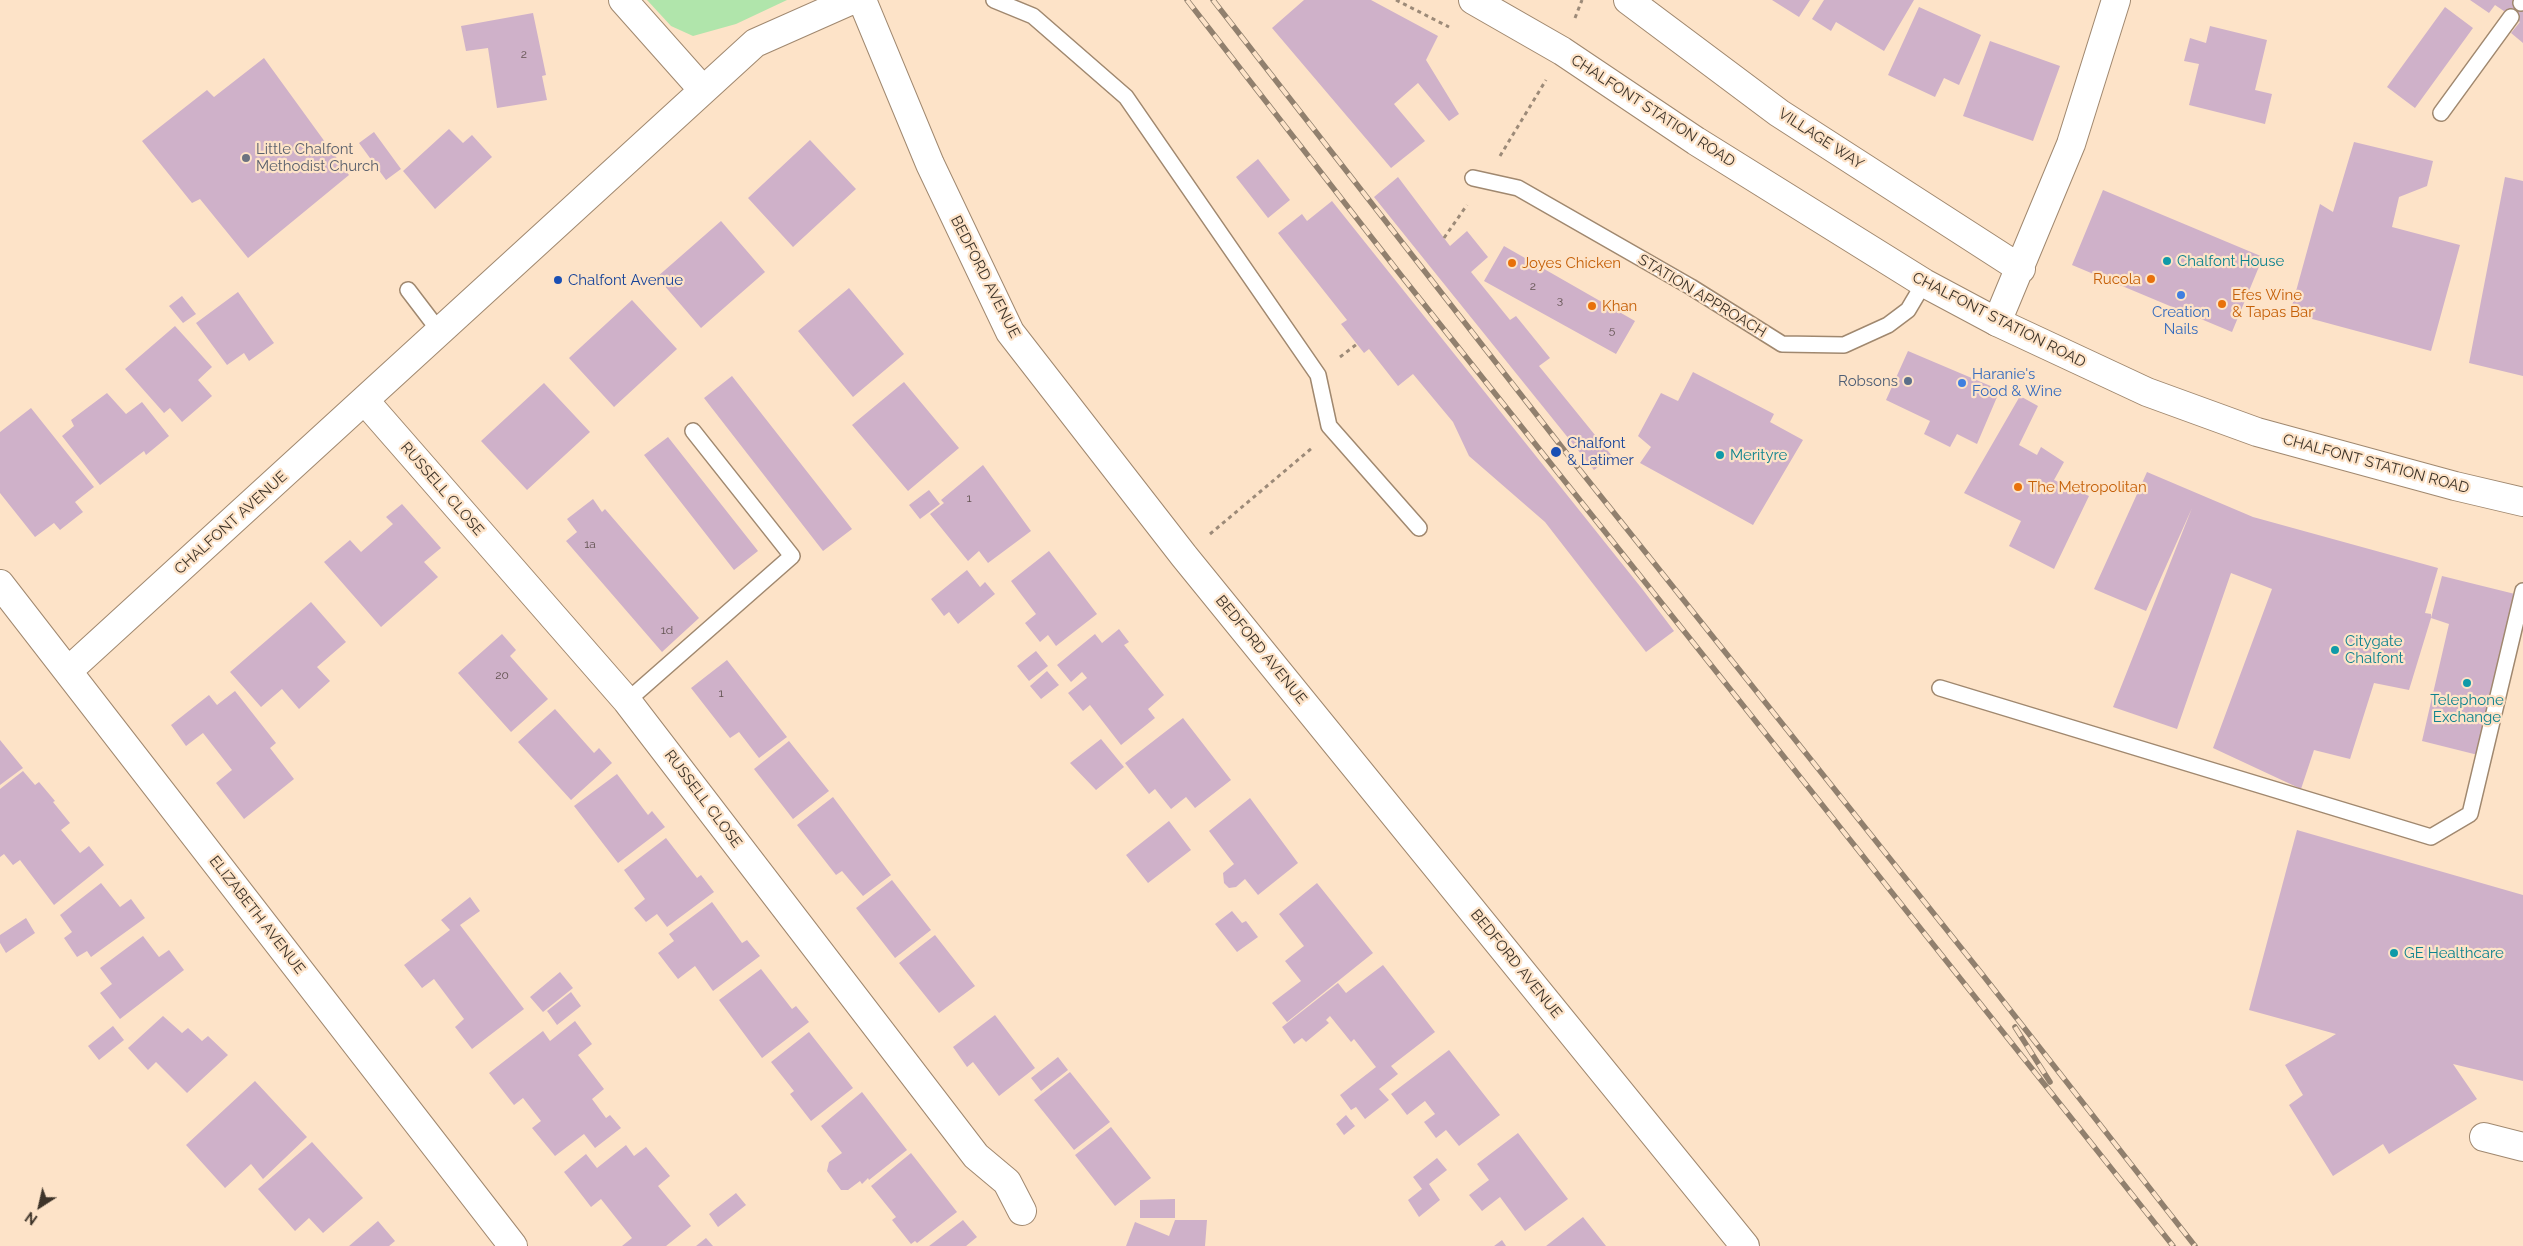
<!DOCTYPE html>
<style>
body{margin:0}
#map{position:relative;width:2523px;height:1246px;overflow:hidden;background:#fde3c8;font-family:Raleway,sans-serif}
canvas{display:block}
.north{position:absolute;left:15px;top:1181px;width:50px;height:50px;-webkit-text-stroke:4px #fde3c8;paint-order:stroke;rotate:215deg;font-size:14px;font-weight:700;line-height:20px;text-align:center;color:#3e3429}
.north::after{content:'';display:block;margin:auto;width:18px;height:22px;background:#3e3429;clip-path:polygon(50% 0,100% 100%,50% 72%,0 100%)}
</style>
<div id="map">
<canvas width="2523" height="1246"></canvas>
<div class="north">N</div>
</div>
<script>
const context = document.querySelector('canvas').getContext('2d');
context.lineJoin = 'round';
function fill(path, color) {
  context.fillStyle = color;
  context.fill(path, 'evenodd');
}
function trace(path, color, width, dash) {
  context.strokeStyle = color;
  context.lineWidth = width;
  context.lineCap = dash ? 'butt' : 'round';
  context.setLineDash(dash || []);
  context.stroke(path);
}
function drawText(font, color, halo, rows, align = 'center') {
  context.font = font + ' Raleway,sans-serif';
  context.lineWidth = 4.5;
  context.setLineDash([]);
  context.textBaseline = 'middle';
  context.strokeStyle = halo;
  context.fillStyle = color;
  for (const [text, x, y, turn = 0] of rows) {
    context.save();
    context.translate(x, y);
    context.rotate((+turn || 0) * Math.PI / 180);
    context.textAlign = isNaN(turn) ? turn : align;
    if (halo) context.strokeText(text, 0, 0);
    context.fillText(text, 0, 0);
    context.restore();
  }
}
const green = new Path2D(`
 M647 0H787L736 24 693 36 671 26Z`);
const building = new Path2D(`
 M1304 0H1371L1438 36 1426 60 1459 114 1449 121 1418 83 1394 104 1425 141 1391 168 1272 28Z
 M1772 0H1810L1799 17Z
 M1824 0H1914L1884 51 1836 22 1831 31 1812 19Z
 M2470 0H2516L2523 5V43L2511 33 2520 22 2495 5 2489 13Z
 M1919 7 1981 35 1959 85 1944 78 1935 97 1888 75Z
 M2445 7 2473 28 2415 108 2387 87Z
 M533 13 546 75 542 76 547 100 497 108 488 48 466 51 461 26Z
 M2210 26 2267 40 2255 90 2272 94 2265 124 2189 105 2199 64 2184 61 2190 38 2206 43Z
 M1990 41 2060 66 2033 141 1963 116Z
 M264 58 349 175 248 258 200 199 192 203 142 141 207 90 214 97Z
 M449 129 463 143 472 135 492 157 435 209 403 171Z
 M374 132 401 169 386 180 359 143Z
 M810 140 856 189 793 247 748 198Z
 M2354 142 2433 161 2427 186 2399 197 2392 227 2460 245 2431 351 2290 313 2320 204 2333 212Z
 M1258 159 1290 200 1268 218 1236 177Z
 M1398 177 1450 246 1467 231 1488 257 1471 272 1510 320 1516 316 1550 358 1539 366 1612 456 1594 470 1374 197Z
 M2505 177 2523 181V376L2469 363Z
 M2103 190 2263 257 2232 332 2072 265Z
 M1332 201 1643 590 1674 631 1646 652 1545 522 1469 456 1453 422 1413 374 1398 386 1369 349 1364 353 1341 324 1347 320 1278 233 1302 214 1307 221Z
 M721 221 765 272 701 328 657 277Z
 M1504 246 1635 321 1616 354 1484 281Z
 M849 288 904 354 853 397 798 331Z
 M238 292 274 343 249 361 244 353 227 365 196 323Z
 M182 296 196 314 183 323 169 306Z
 M632 300 677 349 614 407 569 358Z
 M175 326 212 367 198 380 212 396 182 422 170 408 164 413 125 369Z
 M1908 351 2000 390 1977 444 1957 434 1950 447 1924 434 1930 421 1886 400Z
 M1693 372 1774 414 1770 422 1803 440 1753 525 1640 463 1651 447 1638 436 1661 393 1678 401Z
 M732 376 852 529 823 551 704 398Z
 M904 382 959 448 908 491 852 425Z
 M544 383 590 432 527 490 481 441Z
 M107 393 126 414 142 402 169 436 146 455 144 451 100 485 62 436 74 426 71 420Z
 M2020 396 2038 406 2019 445 2037 455 2041 447 2064 462 2054 480 2089 496 2054 569 2009 546 2021 521 1964 493Z
 M31 408 94 487 75 502 83 512 60 530 54 523 35 537 0 493V432Z
 M668 437 758 551 734 570 644 455Z
 M983 465 1031 531 988 563 979 551 968 561 930 514 944 503 941 500Z
 M2147 472 2253 517 2438 568 2425 613 2431 614V618L2409 690 2374 683 2350 759 2314 750 2301 789 2213 748 2272 589 2231 573 2177 729 2113 707 2192 508 2146 611 2094 589Z
 M929 490 940 504 920 519 909 505Z
 M593 499 602 512 605 509 699 618 662 652 566 541 577 532 567 519Z
 M402 504 441 548 424 562 438 577 381 627 324 562 350 540 361 552 393 524 386 517Z
 M1049 551 1097 614 1056 646 1048 635 1040 642 1025 623 1036 614 1011 581Z
 M967 570 980 587 985 582 995 594 958 624 949 612 944 616 931 599Z
 M2442 576 2519 595 2482 756 2422 741 2449 624 2431 618Z
 M311 602 346 642 317 667 330 681 299 709 282 689 261 707 230 672Z
 M1119 629 1129 642 1124 645 1164 695 1148 709 1155 718 1121 745 1090 705 1083 711 1068 693 1087 678 1082 672 1071 682 1057 665 1095 634 1102 643Z
 M502 634 516 650 510 656 548 699 511 732 458 673Z
 M1036 651 1048 666 1029 681 1017 666Z
 M727 660 787 737 759 758 739 732 730 738 691 688Z
 M1047 671 1059 685 1041 699 1030 686Z
 M235 691 276 743 270 748 294 779 244 819 216 783 232 770 203 733 186 746 171 725 209 695 217 705Z
 M555 709 594 753 599 748 612 763 571 800 518 742Z
 M1183 718 1231 780 1195 808 1186 797 1171 809 1155 789 1149 794 1125 763Z
 M1101 739 1124 767 1096 790 1070 763Z
 M0 740 23 768 0 785Z
 M789 741 829 791 793 819 754 769Z
 M23 771 35 785 39 782 55 801 53 802 70 823 61 830 80 853 89 846 104 865 54 905 20 860 13 865 4 854 0 857V789Z
 M617 774 648 815 652 811 665 827 618 863 574 806Z
 M833 797 891 875 863 896 842 871 836 875 797 825Z
 M1250 798 1298 863 1258 895 1245 879 1236 887 1229 888 1224 883 1223 873 1234 864 1209 831Z
 M1169 821 1191 850 1148 883 1126 855Z
 M2297 830 2523 895V1081L2453 1064 2477 1099 2389 1154 2383 1144 2333 1176 2289 1105 2303 1095 2285 1065 2336 1034 2249 1010Z
 M666 838 697 878 701 875 714 892 667 927 657 914 646 922 634 908 645 899 624 870Z
 M892 880 931 930 895 958 856 908Z
 M101 883 120 907 131 899 145 918 91 957 87 951 77 957 64 938 72 932 60 915Z
 M1317 883 1373 953 1287 1022 1272 1003 1301 981 1285 961 1304 946 1279 914Z
 M470 897 480 911 460 925 524 1009 472 1049 455 1027 464 1019 434 979 422 988 404 965 450 930 441 920Z
 M712 902 742 943 747 940 760 956 713 991 695 966 678 979 658 953 674 941 669 934Z
 M1232 911 1242 923 1246 921 1258 937 1237 952 1215 924Z
 M26 918 35 933 6 953 0 943V935Z
 M935 935 975 986 939 1013 899 963Z
 M143 936 159 957 169 950 184 970 120 1019 100 993 112 984 100 968Z
 M1383 965 1435 1032 1391 1066 1398 1074 1379 1089 1389 1100 1365 1119 1356 1107 1351 1110 1340 1095 1376 1067 1354 1039 1351 1042 1330 1016 1326 1020 1329 1023 1306 1042 1302 1038 1294 1044 1282 1027 1338 983 1346 993Z
 M761 969 792 1009 796 1006 809 1022 762 1058 719 1000Z
 M560 972 573 988 543 1012 530 997Z
 M571 992 581 1006 557 1025 547 1011Z
 M995 1015 1035 1068 999 1096 973 1062 967 1067 953 1047Z
 M163 1016 182 1033 188 1028 202 1041 208 1036 228 1055 187 1093 156 1062 148 1070 128 1048Z
 M575 1021 592 1044 578 1055 604 1089 592 1099 606 1118 610 1115 621 1128 595 1148 584 1134 555 1156 532 1128 541 1121 523 1098 514 1105 489 1073 543 1031 550 1041Z
 M113 1026 124 1040 99 1060 88 1046Z
 M809 1032 853 1088 811 1121 790 1094 794 1091 771 1062Z
 M1449 1050 1500 1115 1459 1146 1446 1130 1436 1138 1424 1122 1435 1114 1425 1101 1407 1115 1391 1094Z
 M1058 1057 1068 1070 1041 1091 1031 1078Z
 M1070 1072 1110 1122 1074 1150 1034 1100Z
 M255 1081 307 1137 263 1179 251 1164 225 1188 186 1145Z
 M862 1092 907 1150 869 1180 868 1178 862 1184 860 1181 848 1190H841L827 1171 829 1162 842 1153 821 1126Z
 M1346 1115 1355 1126 1344 1135 1336 1124Z
 M1111 1127 1151 1178 1115 1206 1075 1155Z
 M1518 1133 1568 1199 1525 1231 1500 1197 1482 1211 1469 1195 1489 1180 1477 1164Z
 M312 1142 363 1198 323 1233 309 1218 295 1231 258 1189Z
 M626 1145 634 1156 646 1147 670 1176 658 1186 691 1226 666 1246H622L632 1238 601 1199 591 1207 564 1172 586 1154 597 1168Z
 M911 1153 957 1212 917 1243 915 1241 911 1244 892 1220 896 1217 871 1186Z
 M1437 1158 1447 1170 1429 1184 1440 1200 1419 1217 1408 1200 1422 1189 1413 1177Z
 M736 1193 746 1205 718 1227 709 1214Z
 M1175 1199V1218H1140V1200Z
 M1583 1217 1606 1246H1546Z
 M963 1220 977 1237 966 1246H929Z
 M1175 1220H1207L1205 1246H1126L1135 1222 1169 1236Z
 M378 1221 395 1241 389 1246H349Z
 M706 1238 713 1246H696Z
 M1502 1240 1506 1246H1494Z`);
const path = new Path2D(`
 M1396 0 1449 27
 M1575 18 1582 0
 M1500 156 1546 80
 M1444 238 1467 205
 M1340 357 1357 344
 M1210 534 1312 448`);
const service = new Path2D(`
 M994 0 1033 16 1126 97 1318 375 1329 426 1419 528
 M2521 3 2523 0
 M2441 113 2511 17
 M1473 178 1518 188 1691 287 1782 344 1844 345 1888 325 1908 310 1924 283
 M408 290 440 332
 M1940 688 2431 837 2470 814 2523 591
 M627 701 792 556 693 431`);
const minor = new Path2D(`
 M623 0 703 90
 M862 0 930 164 1010 332 1184 556 1745 1246
 M1628 0 1779 113 2021 269
 M1997 322 2071 144 2116 0
 M365 401 627 701 976 1156 1007 1182 1022 1211
 M0 584 513 1246
 M68 671 755 43 852 0
 M2484 1137 2523 1147`);
const primary = new Path2D(`
 M1473 0 1562 51 1696 141 1924 283 1997 322 2147 392 2257 432 2455 486 2523 502`);
const rail = new Path2D(`
 M1187 0 1400 274 2173 1246
 M1213 0 1575 464 1982 974 2195 1246
 M2015 1027 2050 1082`);
const markers = [
 [246,158,5,"#6b7280"],
 [2167,261,5,"#0f9aa8"],
 [1512,263,5,"#e8710a"],
 [2151,279,5,"#e8710a"],
 [558,280,5,"#1a4fb4"],
 [2181,295,5,"#3f7fe0"],
 [2222,304,5,"#e8710a"],
 [1592,306,5,"#e8710a"],
 [1908,381,5,"#5c6f8a"],
 [1962,383,5,"#3f7fe0"],
 [1556,452,6,"#1a4fb4"],
 [1720,455,5,"#0f9aa8"],
 [2018,487,5,"#e8710a"],
 [2335,650,5,"#0f9aa8"],
 [2467,683,5,"#0f9aa8"],
 [2394,953,5,"#0f9aa8"]
];
const numberNames = [
 ["2",524,54],
 ["2",1533,286],
 ["3",1560,300],
 ["5",1612,330],
 ["1",969,498],
 ["1a",590,544],
 ["1d",667,630],
 ["20",502,675],
 ["1",721,693]
];
const streetNames = [
 ["CHALFONT STATION ROAD",1653,111,33],
 ["VILLAGE WAY",1821,139,33],
 ["BEDFORD AVENUE",985,277,63],
 ["STATION APPROACH",1702,296,31],
 ["CHALFONT STATION ROAD",1999,320,27],
 ["CHALFONT STATION ROAD",2376,464,15],
 ["RUSSELL CLOSE",442,489,49],
 ["CHALFONT AVENUE",231,523,-42],
 ["BEDFORD AVENUE",1261,650,51],
 ["RUSSELL CLOSE",703,799,53],
 ["ELIZABETH AVENUE",257,915,52],
 ["BEDFORD AVENUE",1516,964,51]
];
const worshipNames = [
 ["Little Chalfont",256,149],
 ["Methodist Church",256,166]
];
const cultureNames = [
 ["Chalfont House",2177,261],
 ["Merityre",1730,455],
 ["Citygate",2345,641],
 ["Chalfont",2345,658],
 ["Telephone",2467,700,"center"],
 ["Exchange",2467,717,"center"],
 ["GE Healthcare",2404,953]
];
const foodNames = [
 ["Joyes Chicken",1522,263],
 ["Rucola",2141,279,"right"],
 ["Efes Wine",2232,295],
 ["& Tapas Bar",2232,312],
 ["Khan",1602,306],
 ["The Metropolitan",2028,487]
];
const transitNames = [
 ["Chalfont Avenue",568,280],
 ["Chalfont",1567,443],
 ["& Latimer",1567,460]
];
const shopNames = [
 ["Creation",2181,312],
 ["Nails",2181,329],
 ["Haranie's",1972,374,"left"],
 ["Food & Wine",1972,391,"left"]
];
const serviceNames = [
 ["Robsons",1898,381]
];
fill(green, '#b0e5ab');
fill(building, '#cfb1c9');
trace(service, '#a0886f', 18);
trace(minor, '#a0886f', 30);
trace(primary, '#a0886f', 30);
trace(path, '#9c8a78', 3, [4, 4]);
trace(service, '#fff', 15);
trace(minor, '#fff', 28);
trace(primary, '#fff', 28);
trace(rail, '#91806e', 5.5);
trace(rail, '#fde3c8', 4, [11]);
for (const [x, y, r, color] of markers) {
  const dot = new Path2D();
  dot.arc(x, y, r, 0, 2 * Math.PI);
  context.fillStyle = color;
  context.fill(dot);
  trace(dot, '#fde3c8', 2);
}
drawText('12px', '#625351', null, numberNames);
drawText('15px', '#3e3429', '#fde3c8', streetNames);
drawText('15px', '#5b616d', '#fde3c8', worshipNames, 'left');
drawText('15px', '#0d838f', '#fde3c8', cultureNames, 'left');
drawText('15px', '#c56008', '#fde3c8', foodNames, 'left');
drawText('15px', '#164399', '#fde3c8', transitNames, 'left');
drawText('15px', '#366cbe', '#fde3c8', shopNames);
drawText('15px', '#4e5e75', '#fde3c8', serviceNames, 'right');
</script>
